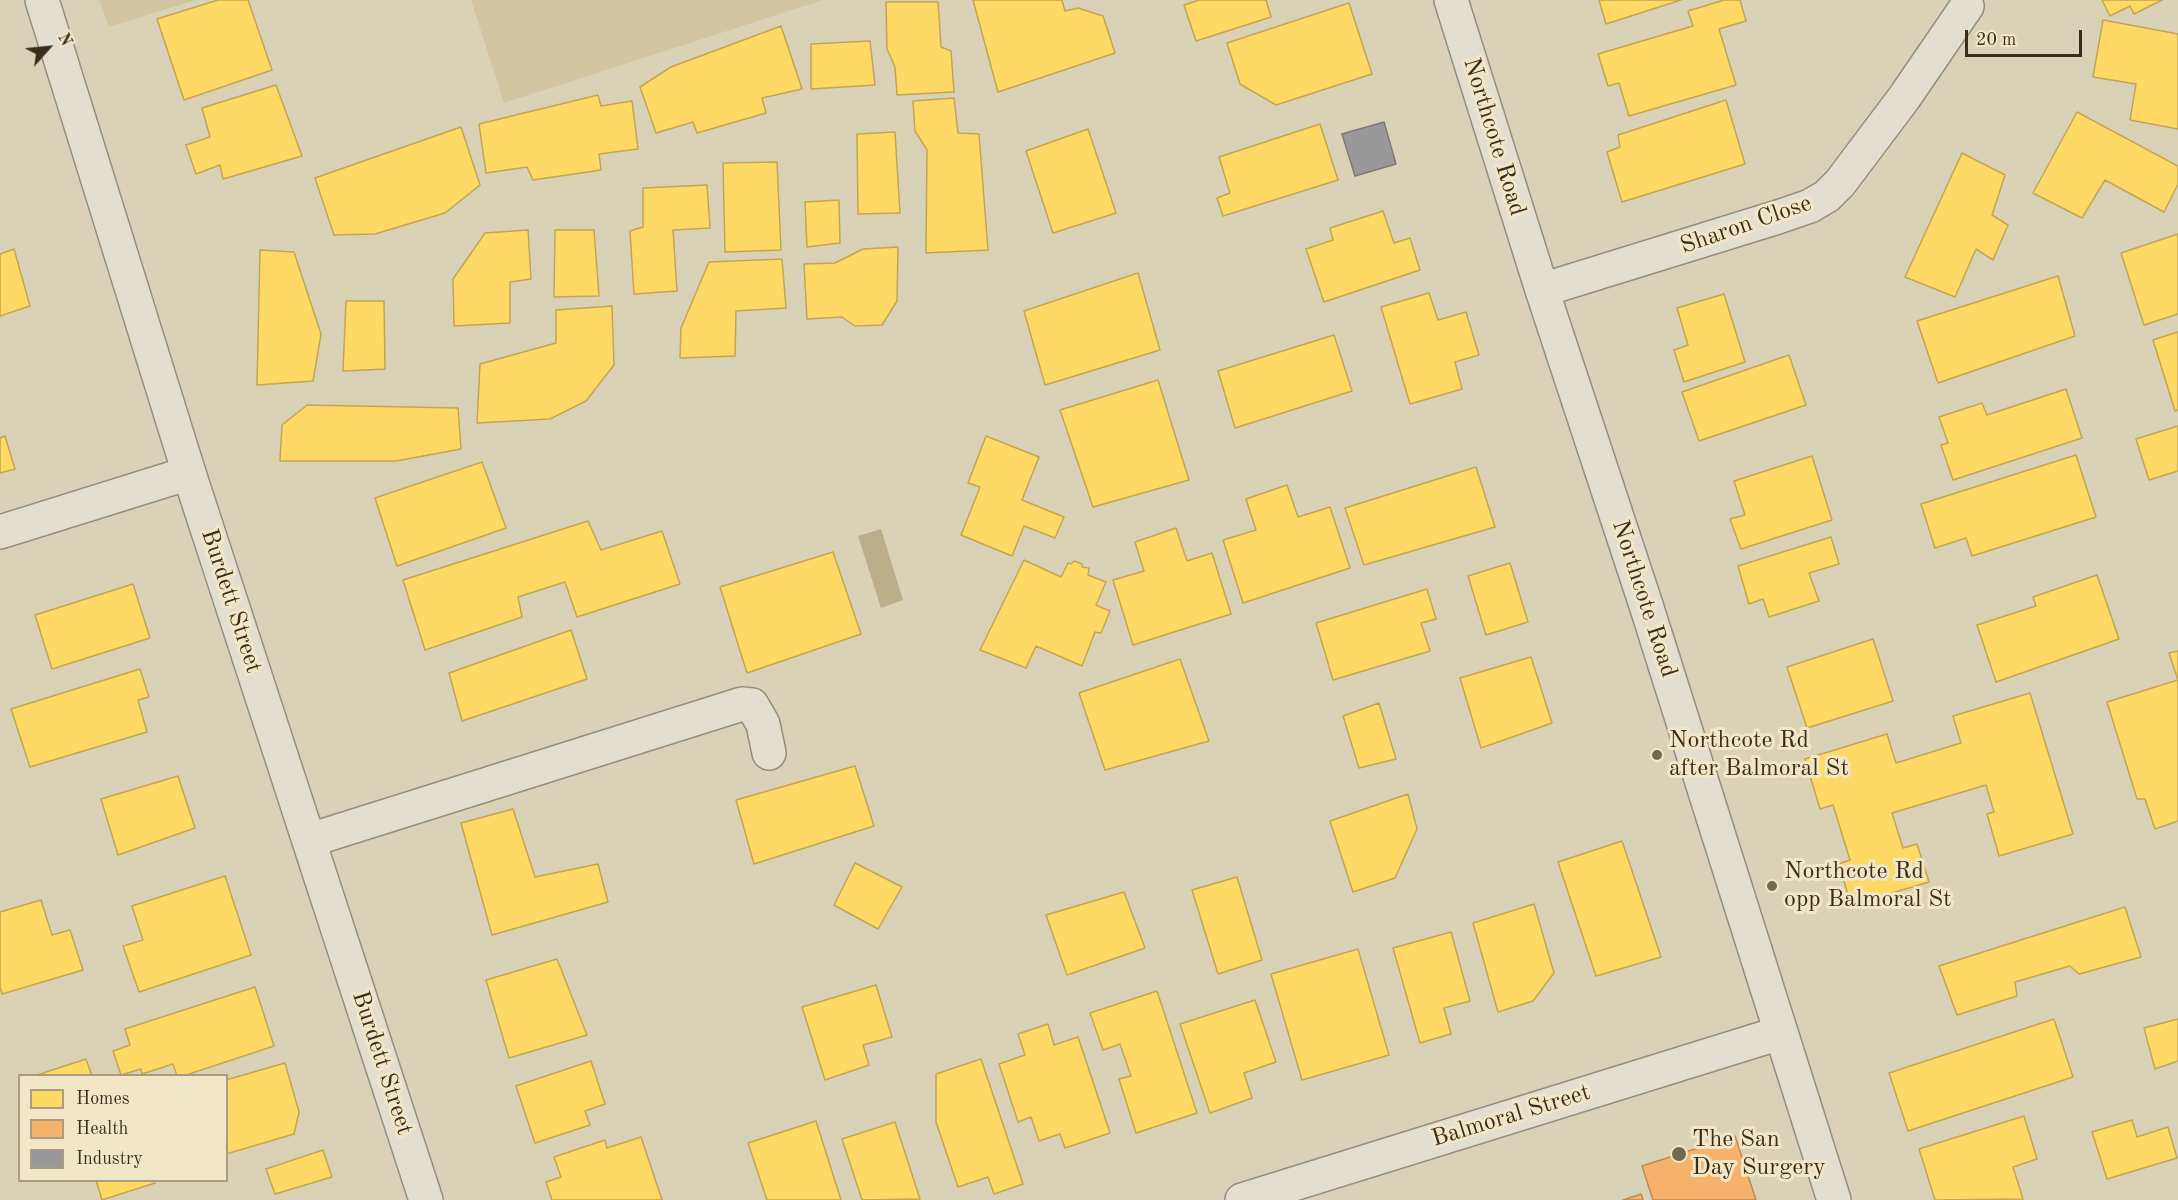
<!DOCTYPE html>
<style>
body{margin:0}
#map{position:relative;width:2178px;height:1200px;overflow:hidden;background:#dad2b7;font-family:"Old Standard TT",serif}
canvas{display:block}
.legend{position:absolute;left:18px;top:1074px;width:210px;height:108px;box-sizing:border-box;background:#f1e7c6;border:2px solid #a89d82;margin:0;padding:8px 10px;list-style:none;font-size:18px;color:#3b2d1c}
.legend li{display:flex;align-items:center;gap:12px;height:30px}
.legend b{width:30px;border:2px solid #a89d82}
.north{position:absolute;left:18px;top:18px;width:60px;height:60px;-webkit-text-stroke:4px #f1e7c6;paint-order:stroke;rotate:63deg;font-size:16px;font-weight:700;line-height:24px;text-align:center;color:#3b2d1c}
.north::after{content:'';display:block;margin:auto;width:21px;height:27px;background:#3b2d1c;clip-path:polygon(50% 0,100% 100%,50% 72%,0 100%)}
.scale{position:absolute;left:1965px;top:30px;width:117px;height:27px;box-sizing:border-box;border:3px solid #3b2d1c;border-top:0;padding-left:8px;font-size:18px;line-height:21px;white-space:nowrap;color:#3b2d1c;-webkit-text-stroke:4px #f1e7c6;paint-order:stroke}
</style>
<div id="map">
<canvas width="2178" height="1200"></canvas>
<ul class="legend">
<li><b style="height:16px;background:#ffd966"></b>Homes</li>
<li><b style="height:16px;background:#f6b26b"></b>Health</li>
<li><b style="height:16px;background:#999"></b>Industry</li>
</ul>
<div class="north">N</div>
<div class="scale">20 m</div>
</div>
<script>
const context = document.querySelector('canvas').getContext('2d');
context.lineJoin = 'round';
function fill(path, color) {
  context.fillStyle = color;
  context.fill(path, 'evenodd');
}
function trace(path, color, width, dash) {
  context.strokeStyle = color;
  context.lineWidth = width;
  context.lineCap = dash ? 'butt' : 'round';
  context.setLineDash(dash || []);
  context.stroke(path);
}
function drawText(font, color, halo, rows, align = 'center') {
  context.font = font + ' "Old Standard TT",serif';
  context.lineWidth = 6;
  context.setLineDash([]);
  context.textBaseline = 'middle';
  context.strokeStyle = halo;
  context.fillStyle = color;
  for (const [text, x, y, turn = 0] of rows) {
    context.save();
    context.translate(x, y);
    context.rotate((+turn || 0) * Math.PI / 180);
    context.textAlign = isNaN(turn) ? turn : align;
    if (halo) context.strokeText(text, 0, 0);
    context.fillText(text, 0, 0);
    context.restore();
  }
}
const green = new Path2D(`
 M99 0H196L109 27Z
 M471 0H823L504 103Z`);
const water = new Path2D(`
 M881 529 903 600 881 608 858 536Z`);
const homes = new Path2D(`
 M218 0H248L272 70 184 100 157 19Z
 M973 0H1062L1065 11 1078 8 1103 16 1115 53 998 92Z
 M1199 0H1266L1271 17 1196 41 1184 5Z
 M1599 0H1681L1606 24Z
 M1724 0H1740L1746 21 1719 29 1736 85 1629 116 1619 83 1608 86 1598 54 1693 26 1688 11Z
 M2102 0H2162L2134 14 2130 6 2110 16Z
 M886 2H938L941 47 951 51 954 92 897 95 895 67 887 49Z
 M1349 3 1372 74 1276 105 1240 84 1227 43Z
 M2103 20 2178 34V129L2130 120 2136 84 2093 77Z
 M781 26 802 89 762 98 766 113 697 133 693 122 656 133 640 87 671 67Z
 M870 41 875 85 811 89V44Z
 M276 85 302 156 223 179 220 165 196 174 186 145 210 137 202 108Z
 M598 95 601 106 632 101 638 149 599 154 601 170 533 180 527 167 486 173 479 124Z
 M954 98 958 133 979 134 988 250 926 253 927 150 915 131 913 101Z
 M1726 100 1745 164 1622 202 1607 152 1620 147 1618 135Z
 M2077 112 2178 166V184L2164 212 2105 180 2082 218 2033 193Z
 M1320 124 1338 180 1223 216 1217 198 1230 193 1219 157Z
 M461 127 480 185 445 213 375 234 334 235 315 178Z
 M1088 129 1116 213 1053 233 1026 151Z
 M895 132 900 213 858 214 857 134Z
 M1962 153 2005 175 1992 215 2008 225 1993 260 1976 249 1955 297 1905 277Z
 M777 162 781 250 725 252 723 163Z
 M707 185 710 228 673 230 677 291 634 294 630 231 643 227V188Z
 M839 200 840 243 807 247 805 202Z
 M1383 211 1394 243 1410 238 1420 270 1324 302 1306 249 1333 240 1330 228Z
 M528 230 531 279 510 282V323L454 326 453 279 485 233Z
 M555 230H594L599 296 554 297Z
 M2178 234V314L2144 325 2121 253Z
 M898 247 897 301 882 325 855 326 842 317 807 319 804 264 835 263 863 249Z
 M14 249 30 306 0 316V254Z
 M260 250 294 252 321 334 313 381 257 385Z
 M782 259 786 308 736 311 735 356 680 358 681 328 709 262Z
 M1138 273 1160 350 1045 385 1024 311Z
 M2058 276 2075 336 1938 383 1917 321Z
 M1429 293 1438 320 1466 312 1479 355 1455 362 1462 389 1410 404 1381 307Z
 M1724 294 1745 362 1684 382 1674 350 1688 345 1677 308Z
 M346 301H384L385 369 343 371Z
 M612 306 614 365 586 401 550 419 477 423 480 364 556 343V310Z
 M2178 332V410L2175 411 2153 340Z
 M1334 335 1352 391 1235 428 1218 371Z
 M1789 355 1806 405 1699 441 1682 392Z
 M1158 380 1189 480 1093 507 1060 410Z
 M2066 389 2082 438 1953 480 1941 445 1948 443 1939 417 1982 403 1987 415Z
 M307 405 458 408 461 449 396 461H280L282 425Z
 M2178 426V471L2149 480 2136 439Z
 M5 436 15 469 0 473V438Z
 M986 436 1039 457 1022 500 1064 517 1055 538 1024 526 1012 556 961 535 980 487 968 483Z
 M2076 455 2096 517 1972 556 1966 538 1935 548 1921 504Z
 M1812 456 1832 520 1741 549 1730 519 1745 515 1734 481Z
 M482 462 506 528 397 566 375 498Z
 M1476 467 1495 527 1364 565 1345 508Z
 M1287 485 1298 517 1330 507 1350 568 1243 603 1223 540 1256 530 1246 499Z
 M588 521 601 550 662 531 680 584 577 617 565 582 518 597 522 617 425 650 403 580Z
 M1176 528 1187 561 1212 553 1231 614 1133 645 1113 580 1144 571 1135 542Z
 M1831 537 1839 564 1809 573 1819 601 1769 617 1763 599 1749 604 1738 566Z
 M833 552 861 634 747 673 720 587Z
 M1024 560 1061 577 1068 563 1071 564 1074 561 1082 564V567L1089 568 1088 575 1106 582 1096 605 1110 611 1101 633 1095 632 1082 666 1036 646 1026 668 980 650Z
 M1510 563 1528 622 1486 635 1468 576Z
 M2097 575 2119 639 1996 682 1977 625 2036 606 2033 597Z
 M133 584 150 638 52 669 35 615Z
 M1427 589 1436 619 1421 623 1430 651 1333 680 1316 623Z
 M571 630 587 679 462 721 449 673Z
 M1873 639 1893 701 1807 728 1787 667Z
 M2178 651V821L2155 829 2145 799H2137L2107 702 2178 680 2169 653Z
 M1531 657 1552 723 1481 748 1460 678Z
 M1180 659 1209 741 1105 770 1079 693Z
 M140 669 149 697 138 700 147 732 30 767 11 709Z
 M2030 693 2073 834 1999 856 1987 814 1994 812 1986 785 1892 813 1903 848 1917 844 1929 882 1851 905 1839 864 1850 860 1833 805 1820 809 1805 759 1887 734 1896 763 1961 743 1953 716Z
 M1379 703 1396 759 1359 768 1343 716Z
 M855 766 874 826 754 864 736 800Z
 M178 776 195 828 118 855 101 799Z
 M1408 794 1417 829 1395 878 1353 892 1330 821Z
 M513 809 535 877 598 864 608 902 492 935 461 823Z
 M1622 841 1661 957 1596 976 1558 862Z
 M855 863 902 887 878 929 834 905Z
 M225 876 251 955 139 992 123 946 143 940 132 906Z
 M1237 877 1262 960 1218 974 1192 890Z
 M1124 892 1145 948 1067 975 1046 915Z
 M41 900 52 935 70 930 83 970 2 994 0 987V912Z
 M1534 904 1554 973 1533 1001 1498 1012 1473 923Z
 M2125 907 2141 957 2079 974 2070 966 2015 982 2017 996 1957 1015 1939 966Z
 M1451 932 1470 1001 1444 1008 1451 1034 1420 1043 1393 948Z
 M1358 949 1389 1055 1302 1080 1271 974Z
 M557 959 587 1035 509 1058 486 980Z
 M876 985 892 1037 863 1045 869 1065 825 1080 802 1007Z
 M255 987 274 1046 183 1076H177L173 1064 142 1074 141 1069 121 1075 113 1051 130 1045 125 1029Z
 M1157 991 1197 1113 1136 1133 1119 1079 1131 1076 1120 1044 1103 1050 1090 1013Z
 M1255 1000 1276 1062 1244 1073 1252 1098 1210 1113 1180 1024Z
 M2054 1019 2073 1077 1908 1131 1889 1073Z
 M2178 1019V1061L2155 1069 2144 1028Z
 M1048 1024 1054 1045 1078 1037 1110 1133 1065 1148 1060 1134 1039 1141 1031 1117 1018 1122 999 1064 1025 1055 1018 1034Z
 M86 1059 92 1076 37 1075Z
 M981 1059 1023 1184 994 1194 988 1177 958 1187 936 1122V1074Z
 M591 1061 605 1104 585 1111 590 1125 535 1143 516 1086Z
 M285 1063 299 1112 294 1134 226 1154V1080Z
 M2024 1116 2037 1159 2013 1167 2023 1199 1935 1200 1919 1149Z
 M2132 1120 2137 1137 2168 1127 2177 1158 2107 1179 2092 1132Z
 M816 1121 841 1200H767L748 1143Z
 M895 1122 920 1199 862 1200 842 1139Z
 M641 1137 662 1200H552L546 1182 561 1177 554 1157 605 1140 607 1148Z
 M323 1150 332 1177 275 1194 266 1169Z
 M96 1180H154L155 1183 102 1200Z`);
const health = new Path2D(`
 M1735 1136 1756 1200H1653L1642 1166Z
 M1641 1194 1643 1200H1623Z`);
const industry = new Path2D(`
 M1384 122 1396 164 1355 176 1342 134Z`);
const minor = new Path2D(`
 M42 0 189 473 426 1200
 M1451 0 1542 290 1646 605 1834 1200
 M1542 290 1778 217 1810 206 1827 196 1840 183 1904 98 1967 6
 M0 532 189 473
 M310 840 742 704 752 705 763 724 769 753
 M1242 1200 1780 1033`);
const markers = [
 [1657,755,6,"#736752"],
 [1772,886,6,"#736752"],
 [1679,1154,8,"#736752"]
];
const streetNames = [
 ["Northcote Road",1494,137,73],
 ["Sharon Close",1746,225,-19],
 ["Northcote Road",1644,599,72],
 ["Burdett Street",231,601,72],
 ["Burdett Street",382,1063,72],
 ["Balmoral Street",1511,1116,-17]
];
const poiNames = [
 ["Northcote Rd",1669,741],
 ["after Balmoral St",1669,769],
 ["Northcote Rd",1784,872],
 ["opp Balmoral St",1784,900],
 ["The San",1692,1140],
 ["Day Surgery",1692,1168]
];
fill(green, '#d2c6a2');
fill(water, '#bbae8b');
fill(homes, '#ffd966');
trace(homes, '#c4a550', 1.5);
fill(health, '#f6b26b');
trace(health, '#be8a53', 1.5);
fill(industry, '#999');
trace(industry, '#7d7974', 1.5);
trace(minor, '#938d7c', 36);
trace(minor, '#e2ded0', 33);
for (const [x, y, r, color] of markers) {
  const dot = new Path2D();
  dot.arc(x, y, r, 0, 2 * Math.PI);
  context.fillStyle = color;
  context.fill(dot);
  trace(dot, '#f1e7c6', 2);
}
drawText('24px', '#3b2d1c', '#f1e7c6', streetNames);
drawText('24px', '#3b2d1c', '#f1e7c6', poiNames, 'left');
</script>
